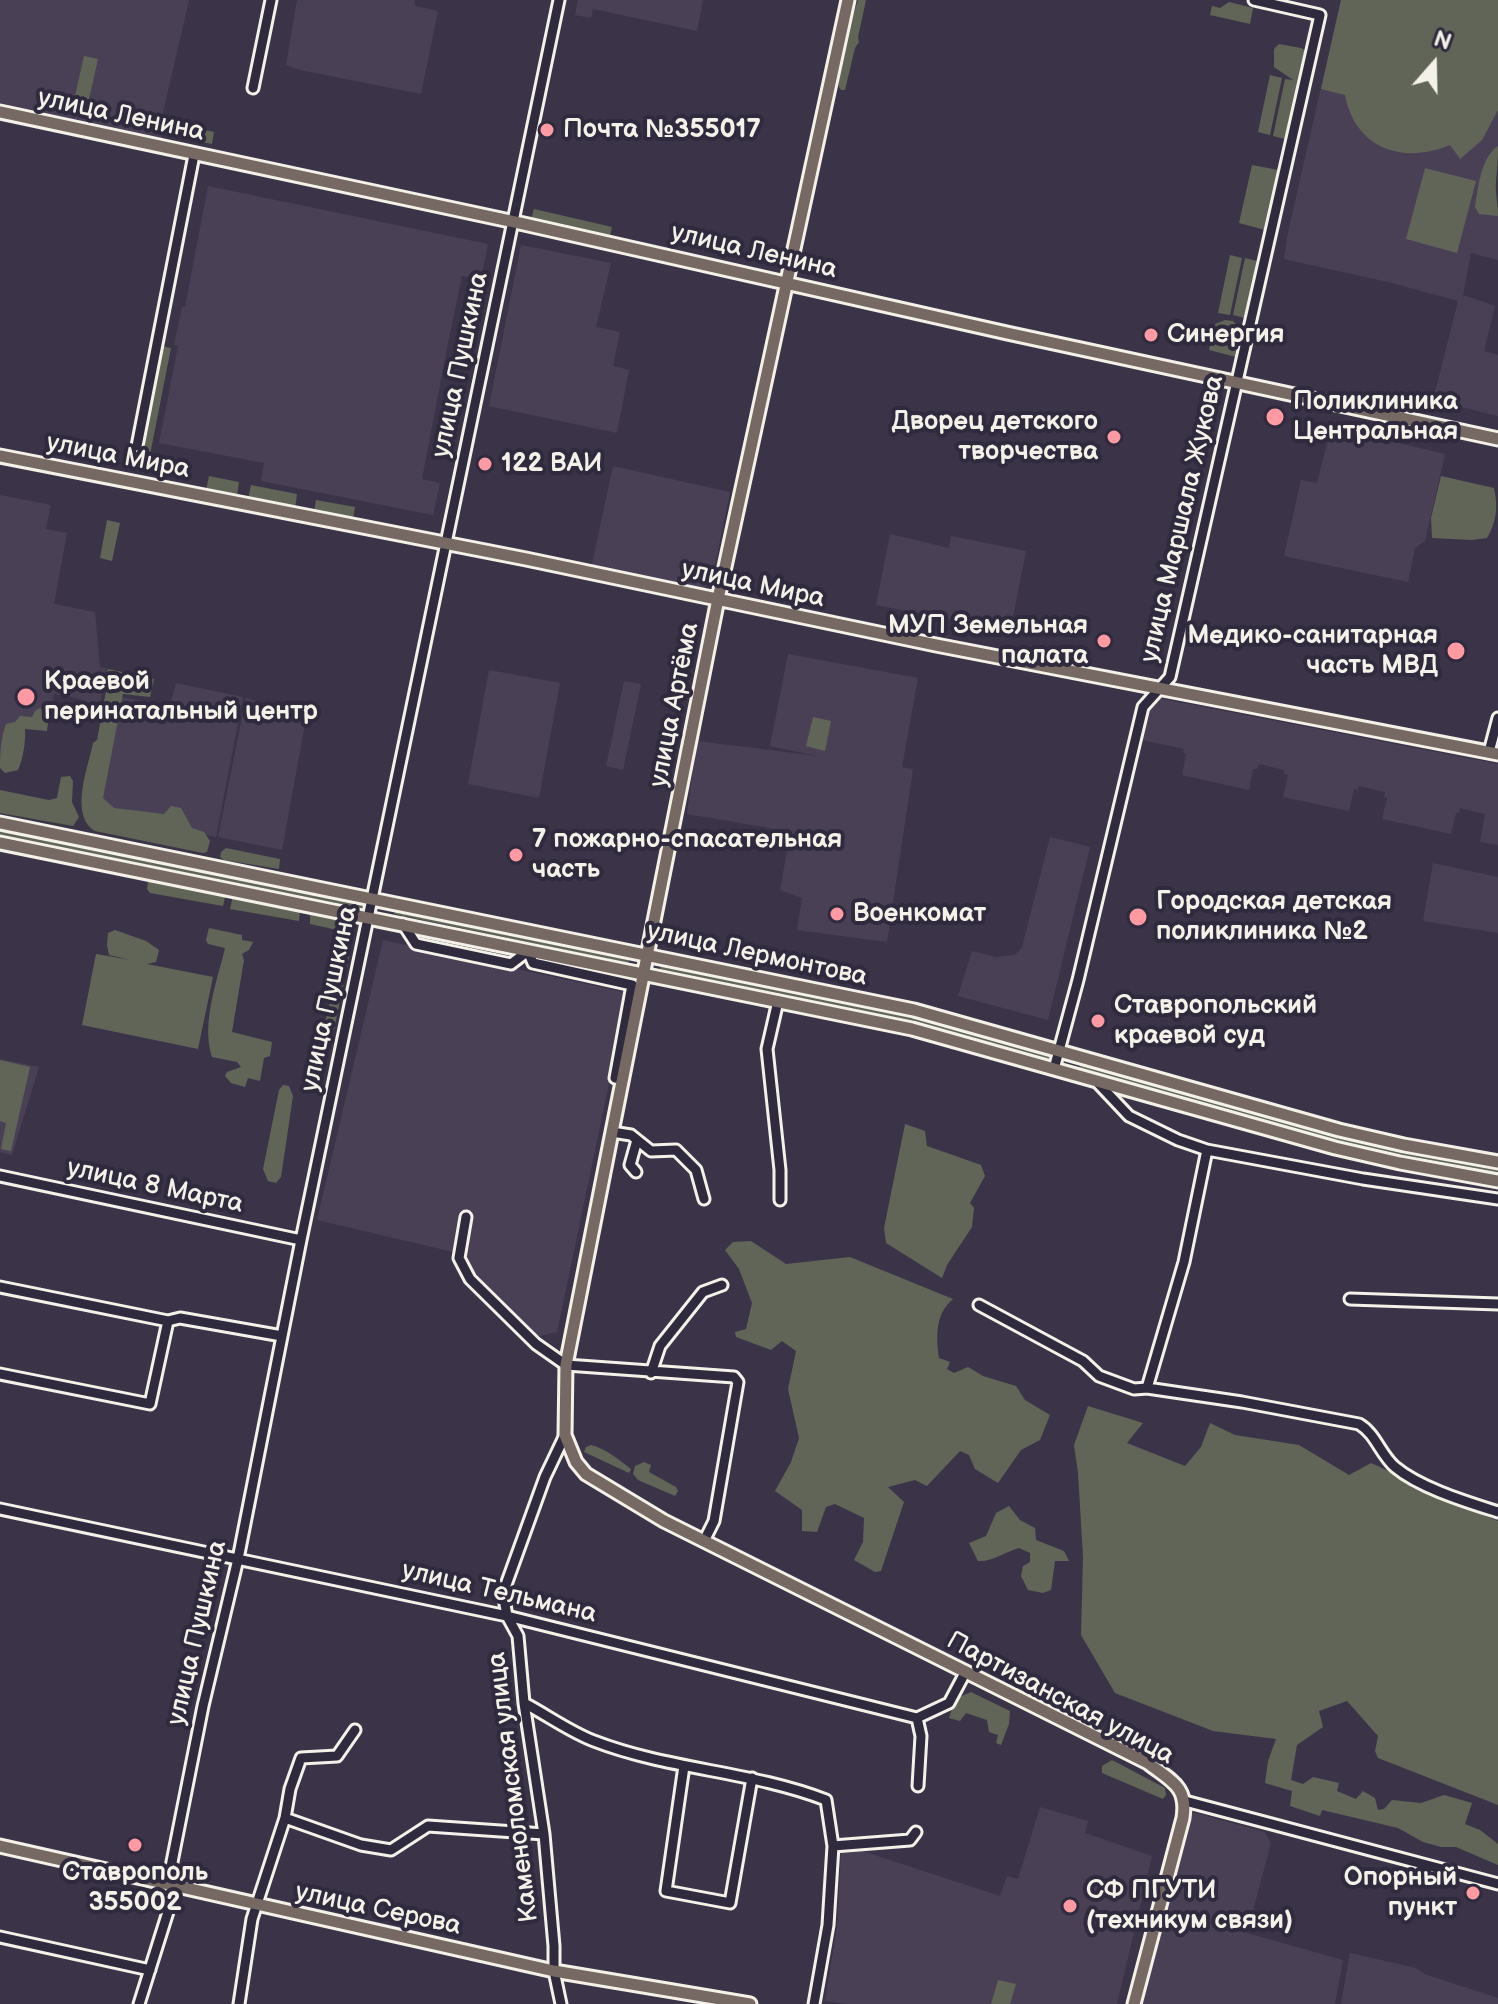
<!DOCTYPE html>
<meta charset="utf-8">
<style>
body{margin:0}
#map{position:relative;width:1498px;height:2004px;overflow:hidden;background:#3b3448;font-family:"Balsamiq Sans",sans-serif}
canvas{display:block}
.north{position:absolute;left:1394px;top:24px;width:80px;height:80px;-webkit-text-stroke:6px #2f2a3d;paint-order:stroke;rotate:20deg;font-size:22px;font-weight:700;line-height:32px;text-align:center;color:#f4f1e8}
.north::after{content:'';display:block;margin:auto;width:28px;height:36px;background:#f4f1e8;clip-path:polygon(50% 0,100% 100%,50% 72%,0 100%)}
</style>
<div id="map">
<canvas width="1498" height="2004"></canvas>
<div class="north">N</div>
</div>
<script>
const context = document.querySelector('canvas').getContext('2d');
context.lineJoin = 'round';
function fill(path, color) {
  context.fillStyle = color;
  context.fill(path, 'evenodd');
}
function trace(path, color, width, dash) {
  context.strokeStyle = color;
  context.lineWidth = width;
  context.lineCap = dash ? 'butt' : 'round';
  context.setLineDash(dash || []);
  context.stroke(path);
}
function drawText(font, color, halo, rows, align = 'center') {
  context.font = font + ' "Balsamiq Sans",sans-serif';
  context.lineWidth = 8;
  context.setLineDash([]);
  context.textBaseline = 'middle';
  context.strokeStyle = halo;
  context.fillStyle = color;
  for (const [text, x, y, turn = 0] of rows) {
    context.save();
    context.translate(x, y);
    context.rotate((+turn || 0) * Math.PI / 180);
    context.textAlign = isNaN(turn) ? turn : align;
    if (halo) context.strokeText(text, 0, 0);
    context.fillText(text, 0, 0);
    context.restore();
  }
}
const built = new Path2D(`
 M0 0H189L162 117V141L0 103Z
 M297 0H415V6L438 11 421 94 300 70 286 65Z
 M578 0H703L697 31 593 9 591 18 575 15Z
 M1341 0H1498V147L1484 203 1498 207V260L1471 253 1463 295 1495 306 1484 351 1498 355V416L1433 400 1458 301 1388 282 1284 259 1288 232Z
 M208 186 488 244 481 279 462 276 448 343 422 479 440 483 433 515 261 481 264 463 159 443 178 346 174 345 182 307H185Z
 M521 245 611 263 596 327 620 332 613 366 629 370 617 433 489 406Z
 M1331 427 1445 454 1425 541 1415 548 1408 582 1284 556 1301 480 1317 483Z
 M613 466 730 492 711 585 700 589 591 569Z
 M0 495 51 505 46 529 67 533 54 604 95 612 100 667 106 668 97 723 77 719 81 699 54 694 46 729 25 726 0 755Z
 M890 534 949 548 951 536 1026 551 1010 631 876 605Z
 M788 654 918 678 902 767 913 769 887 942 797 930 802 898 780 890 787 851 780 837 770 828 687 814 697 741 818 756 770 746Z
 M489 670 560 683 539 798 468 784Z
 M624 681 641 684 623 770 606 766Z
 M176 683 243 697 216 837 91 810 113 696 170 705Z
 M246 698 306 718 282 850 218 837Z
 M1157 698 1498 764V845L1480 842 1485 814 1460 808 1459 813H1456L1451 834 1382 819 1387 798 1384 797 1385 792 1359 786 1358 790 1354 789 1349 811 1283 797 1288 775 1284 774V770L1259 764 1257 769H1253L1249 790 1182 775 1186 754 1183 753 1184 749 1137 739 1145 710Z
 M1050 837 1090 847 1048 1020 958 996 972 951 996 957 1015 955 1022 947Z
 M1433 863 1498 877V933L1423 921Z
 M383 940 628 993 557 1332 536 1337 473 1275 462 1254 317 1220Z
 M0 1059 39 1067 12 1155 0 1152Z
 M1040 1807 1088 1821 1085 1833 1152 1856 1117 2004H848L825 2001 837 1927 841 1851H862L1000 1896 1007 1876 1018 1879Z
 M1195 1813 1265 1832 1271 1843 1247 1933 1343 1960 1335 2004H1142L1189 1817 1190 1814Z
 M1350 1953 1416 1968 1424 1974 1498 1998V2004H1341Z`);
const green = new Path2D(`
 M858 0H866L858 37 859 42 855 48 845 90H841L839 87V80L848 31Z
 M1341 0H1498V110L1482 140 1460 159 1450 145C1402 165 1355 148 1345 95L1321 89Z
 M1229 2 1253 8 1250 24 1210 15 1212 6 1220 8Z
 M1279 44 1301 48 1306 51 1307 57 1303 61 1305 71 1302 82 1298 81 1285 139 1273 136 1285 79 1293 80 1274 67V49Z
 M84 56 98 59 89 99 75 96Z
 M1270 75 1282 78 1270 135 1258 132Z
 M163 120 214 132 212 144 176 137Z
 M1498 146C1498 158 1497 170 1496 181 1495 192 1498 205 1498 216L1479 214 1475 207C1478 188 1481 157 1498 146Z
 M1252 165 1278 170 1265 230 1239 223Z
 M1425 168 1476 181 1457 253 1406 239Z
 M534 209 612 227 610 236 531 220Z
 M1230 255 1242 258 1230 315 1218 313Z
 M1245 258 1257 261 1245 318 1233 315Z
 M1225 320 1233 321 1242 330 1236 357 1209 350 1215 324Z
 M162 346 171 348 150 455 140 453Z
 M209 476 239 482 237 496 206 490Z
 M1441 476 1494 488C1498 506 1497 521 1487 538L1472 540 1432 538 1431 518Z
 M251 485 297 494 295 509 248 499Z
 M316 500 355 507 353 519 314 512Z
 M107 520 120 523 112 561 100 558Z
 M108 669 154 679 150 697 123 694 103 798 114 808 164 814 171 806 181 808 192 828 204 832 210 841 207 852 203 853 95 831C69 815 88 768 93 743L97 740 106 691 98 685Z
 M40 708 49 714 47 731 25 729C26 740 23 760 18 770L5 773 0 768C0 753 1 737 6 724L15 722 20 716 32 717 35 711Z
 M813 717 831 721 825 751 806 746Z
 M70 776 73 781 72 802 79 817 73 826 0 813V790L49 800 57 798 61 777Z
 M0 831 367 905 366 909 0 835Z
 M226 848 280 859 279 869 224 860 220 857 221 852Z
 M153 880 223 893 225 897 223 906 150 893 147 889 148 881Z
 M233 895 300 909 299 921 230 909Z
 M313 911 345 918V929L342 931 310 924V913Z
 M395 911 629 958V960L628 963 394 914Z
 M209 928 242 935V940L253 942 249 950 242 954 244 960 232 1032 272 1042 270 1056 264 1058 260 1081 248 1078 245 1087 231 1083 225 1076 227 1072 241 1067 237 1062 212 1057C201 1023 217 982 225 948L208 944 206 940Z
 M115 930 146 941 159 950 156 962 147 964 213 977 198 1049 82 1025 96 954 131 960 109 955 107 945 108 933Z
 M347 953 349 957 332 1039 329 1040 322 1037 339 961Z
 M661 965 914 1018 1051 1056 1052 1060 913 1021 660 969Z
 M0 1060 30 1067 11 1151 1 1149 6 1123 0 1121Z
 M1080 1064C1219 1103 1356 1147 1498 1169V1174C1355 1152 1218 1108 1079 1069Z
 M283 1085 289 1086 293 1096 281 1177 276 1183 268 1181 263 1169 279 1090Z
 M905 1124 925 1131 927 1146 981 1165 985 1176 970 1203 974 1208 972 1227 947 1265 942 1278 886 1243 884 1228Z
 M751 1241 786 1264 850 1257 953 1299C935 1314 936 1337 939 1358L950 1362 947 1369 954 1373 968 1367 983 1376 1016 1386 1025 1400 1050 1415 1040 1440 1021 1450 998 1483 975 1469 969 1455 960 1451 927 1486 915 1480 888 1487 904 1502 881 1571 875 1572 854 1560 863 1542 864 1518 835 1504 826 1507 817 1532 802 1531V1510L775 1491 791 1462 799 1438 788 1389 796 1351 782 1341 771 1350 736 1337 735 1332 746 1329 752 1303 739 1269 725 1250 733 1242Z
 M1088 1406 1143 1423 1127 1443 1185 1466 1201 1447 1210 1423 1235 1435 1299 1445 1349 1475 1371 1463 1498 1521V1805L1378 1758 1375 1751 1378 1736 1347 1701 1319 1711 1323 1727 1297 1745 1291 1780 1303 1784 1313 1777 1339 1783 1337 1791 1356 1799 1363 1791 1375 1798 1378 1810 1384 1809 1392 1800 1421 1803 1444 1795 1472 1803 1465 1824 1480 1830 1498 1844V1865L1456 1847H1441L1423 1842 1398 1828 1322 1810 1320 1816 1290 1806 1292 1791 1265 1783 1268 1761 1276 1739 1213 1731 1115 1693 1081 1635 1083 1557 1078 1473 1074 1445Z
 M591 1445C607 1449 619 1460 631 1469L629 1473 584 1452 586 1447Z
 M644 1462 651 1465 649 1472 676 1487 678 1491 675 1496 638 1480 633 1474 635 1466Z
 M1009 1506 1020 1520 1035 1528 1036 1540 1064 1551 1069 1561H1055L1051 1590 1043 1593 1028 1590 1021 1576 1023 1566 1030 1562V1553L1019 1548C1004 1552 993 1562 978 1561L969 1543 986 1536 996 1513Z
 M971 1692 1010 1711 1009 1724 1001 1745 996 1743 998 1735 989 1732 987 1720 966 1713 960 1721 949 1718C956 1699 951 1700 971 1692Z
 M1112 1760 1165 1788 1166 1795 1163 1799 1102 1773V1766Z
 M998 1980 1016 1984 1010 2004H991Z`);
const minor = new Path2D(`
 M253 88 271 0
 M137 446 194 155
 M1489 752 1498 718
 M403 924 416 944 511 964 528 951 533 963 632 985 615 1078 622 1079
 M778 1001 767 1049 780 1170V1200
 M1054 1069 1078 980 1143 707 1170 677 1320 15 1254 0
 M1096 1081 1129 1116 1178 1140 1207 1150 1363 1179 1498 1199
 M612 1132 631 1135 651 1151 676 1150 696 1170 704 1199
 M636 1172 630 1165 637 1140
 M0 1176 301 1240
 M466 1217 459 1258 470 1279 536 1344 566 1365 734 1377 738 1382 714 1521 704 1541
 M0 1287 168 1321
 M1350 1299 1498 1304
 M979 1305 1083 1361 1099 1376 1134 1389 1147 1388 1242 1402 1359 1424C1376 1434 1380 1454 1395 1467 1420 1488 1467 1502 1498 1512
 M651 1373 660 1346 703 1292 722 1285
 M0 1374 150 1404 168 1321 180 1318 282 1336
 M1147 1388 1184 1262 1207 1150
 M0 1509 507 1616 917 1718 949 1703 965 1673
 M524 1703C547 1715 570 1732 594 1741 669 1770 751 1771 826 1800L833 1846 828 1925 814 2004
 M917 1718 921 1736 918 1786
 M684 1766 666 1891 730 1903 752 1778
 M1185 1801 1498 1884
 M285 1818 361 1845 391 1850 428 1826 544 1834
 M833 1846 910 1840 916 1832
 M0 1937 150 1970
 M139 2004 173 1896 171 1867 203 1706 238 1559 301 1240 559 0
 M239 2004 252 1919 285 1818 290 1789 301 1758 337 1756 355 1730
 M561 2004 554 1971V1946L544 1834 524 1703 518 1636 507 1616 503 1593 545 1477 565 1435`);
const major = new Path2D(`
 M848 0 718 599 612 1132 566 1365 565 1435 576 1462 586 1474 664 1521 1148 1763C1171 1781 1188 1786 1183 1818L1134 2004
 M0 112 524 224 1007 333 1498 439
 M0 456 526 559 936 645 1498 754
 M0 823 914 1010 1339 1130 1404 1145 1498 1162
 M0 843 912 1029 1335 1148 1400 1163 1498 1181
 M0 1846 554 1971 750 2004`);
const markers = [
 [547,130,8,"#ff9aa2"],
 [1151,335,8,"#ff9aa2"],
 [1275,417,10,"#ff9aa2"],
 [1114,437,8,"#ff9aa2"],
 [485,464,8,"#ff9aa2"],
 [1104,641,8,"#ff9aa2"],
 [1456,651,10,"#ff9aa2"],
 [26,697,10,"#ff9aa2"],
 [516,855,8,"#ff9aa2"],
 [837,914,8,"#ff9aa2"],
 [1138,917,10,"#ff9aa2"],
 [1098,1021,8,"#ff9aa2"],
 [135,1845,8,"#ff9aa2"],
 [1473,1893,8,"#ff9aa2"],
 [1070,1906,8,"#ff9aa2"]
];
const streetNames = [
 ["улица Ленина",121,116,12],
 ["улица Ленина",754,252,13],
 ["улица Пушкина",461,365,-78],
 ["улица Мира",118,457,11],
 ["улица Маршала Жукова",1183,519,-77],
 ["улица Мира",753,585,12],
 ["улица Артёма",675,705,-79],
 ["улица Лермонтова",757,955,12],
 ["улица Пушкина",330,999,-78],
 ["улица 8 Марта",155,1187,12],
 ["улица Тельмана",499,1593,13],
 ["улица Пушкина",198,1633,-77],
 ["Партизанская улица",1060,1699,28],
 ["Каменоломская улица",514,1787,-97],
 ["улица Серова",378,1910,12]
];
const poiNames = [
 ["Почта №355017",563,130],
 ["Синергия",1167,335],
 ["Поликлиника",1293,402],
 ["Центральная",1293,432],
 ["Дворец детского",1098,422,"right"],
 ["творчества",1098,452,"right"],
 ["122 ВАИ",501,464],
 ["МУП Земельная",1088,626,"right"],
 ["палата",1088,656,"right"],
 ["Медико-санитарная",1438,636,"right"],
 ["часть МВД",1438,666,"right"],
 ["Краевой",44,682],
 ["перинатальный центр",44,712],
 ["7 пожарно-спасательная",532,840],
 ["часть",532,870],
 ["Городская детская",1156,902],
 ["поликлиника №2",1156,932],
 ["Военкомат",853,914],
 ["Ставропольский",1114,1006],
 ["краевой суд",1114,1036],
 ["Ставрополь",135,1873,"center"],
 ["355002",135,1903,"center"],
 ["Опорный",1457,1878,"right"],
 ["пункт",1457,1908,"right"],
 ["СФ ПГУТИ",1086,1891],
 ["(техникум связи)",1086,1921]
];
fill(built, '#4a4056');
fill(green, '#606558');
trace(minor, '#f4f1e8', 15);
trace(major, '#f4f1e8', 17);
trace(minor, '#2f2a3d', 9);
trace(major, '#766964', 11);
for (const [x, y, r, color] of markers) {
  const dot = new Path2D();
  dot.arc(x, y, r, 0, 2 * Math.PI);
  context.fillStyle = color;
  context.fill(dot);
  trace(dot, '#2f2a3d', 3);
}
drawText('26px', '#f4f1e8', '#2f2a3d', streetNames);
drawText('bold 26px', '#f4f1e8', '#2f2a3d', poiNames, 'left');
</script>
